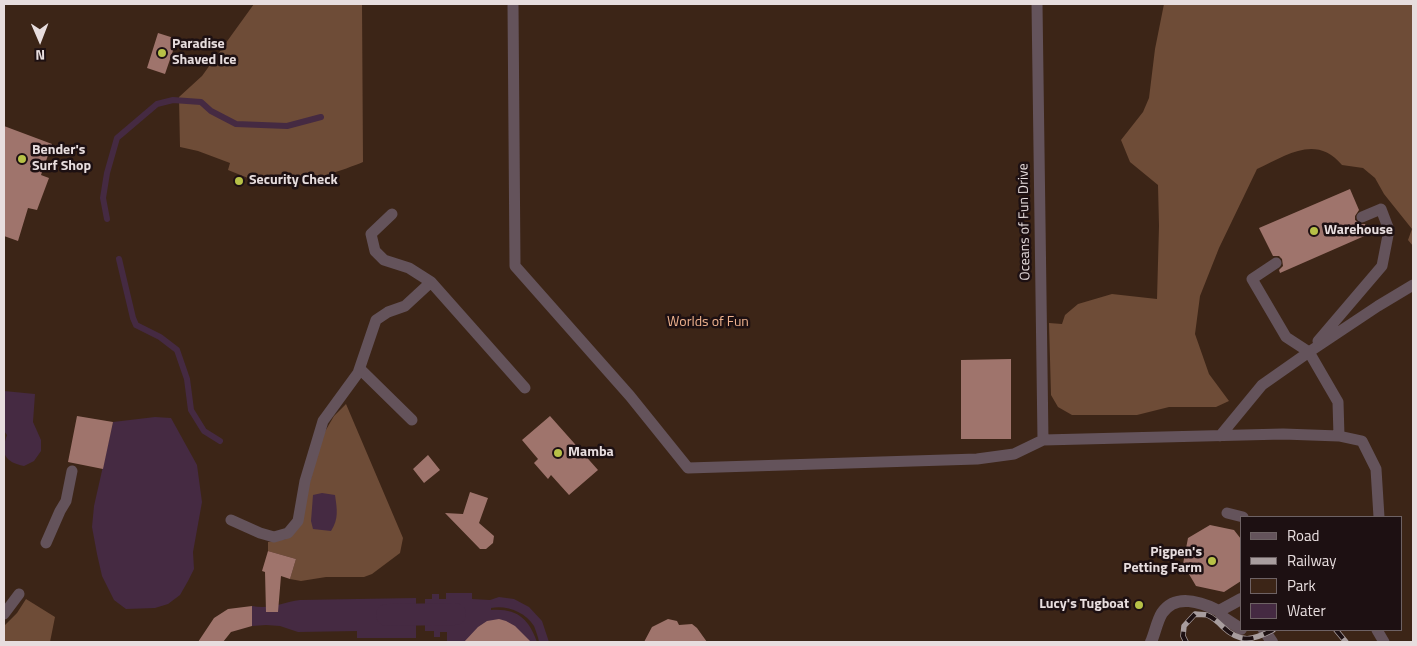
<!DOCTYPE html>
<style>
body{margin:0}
#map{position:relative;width:1417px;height:646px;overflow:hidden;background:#27191b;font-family:"Titillium Web",sans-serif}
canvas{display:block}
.frame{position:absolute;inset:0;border:5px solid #e7ddde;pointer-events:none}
.legend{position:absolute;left:1240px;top:516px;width:162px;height:115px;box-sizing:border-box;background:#1d1012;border:1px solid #6e6264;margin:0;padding:6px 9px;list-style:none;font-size:15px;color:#e7ddde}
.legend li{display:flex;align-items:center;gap:10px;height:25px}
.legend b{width:25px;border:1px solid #6e6264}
.north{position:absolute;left:15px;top:15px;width:50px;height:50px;-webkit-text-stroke:4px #1d1012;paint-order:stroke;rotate:179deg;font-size:14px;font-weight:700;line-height:20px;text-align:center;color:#e7ddde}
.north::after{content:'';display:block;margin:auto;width:18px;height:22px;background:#e7ddde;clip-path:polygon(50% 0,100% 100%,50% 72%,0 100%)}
</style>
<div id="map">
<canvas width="1417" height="646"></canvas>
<div class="frame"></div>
<ul class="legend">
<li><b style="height:6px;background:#64535b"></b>Road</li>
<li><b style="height:6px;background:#a89d9e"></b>Railway</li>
<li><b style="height:14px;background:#3c2517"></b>Park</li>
<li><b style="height:14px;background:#452a42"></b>Water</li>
</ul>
<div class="north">N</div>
</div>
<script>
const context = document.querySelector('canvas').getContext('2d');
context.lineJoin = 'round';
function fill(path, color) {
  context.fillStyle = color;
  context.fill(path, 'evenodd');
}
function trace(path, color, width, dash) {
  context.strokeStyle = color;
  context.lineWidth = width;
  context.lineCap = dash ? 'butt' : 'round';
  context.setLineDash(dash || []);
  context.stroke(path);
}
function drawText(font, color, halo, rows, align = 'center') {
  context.font = font + ' "Titillium Web",sans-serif';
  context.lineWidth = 5;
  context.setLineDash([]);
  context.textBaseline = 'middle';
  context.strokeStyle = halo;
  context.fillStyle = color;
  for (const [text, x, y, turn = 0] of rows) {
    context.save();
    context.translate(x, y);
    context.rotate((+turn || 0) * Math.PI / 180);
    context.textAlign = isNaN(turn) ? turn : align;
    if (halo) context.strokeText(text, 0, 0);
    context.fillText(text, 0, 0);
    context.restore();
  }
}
const green = new Path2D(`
 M4 4H1413V642H4ZM1241 517H1401V630H1241Z`);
const forest = new Path2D(`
 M254 4H362L363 162C344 170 287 190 269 183 265 181 260 176 256 174L253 180 228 170 230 163 198 151 180 147 179 97 202 76Z
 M1164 4H1413V246L1408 240 1412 229 1384 194 1375 178 1363 168 1342 165C1316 134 1287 155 1257 169L1219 248 1200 296 1195 334 1209 374 1229 401 1216 407H1169L1137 415H1072L1058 407 1051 395 1049 323 1062 324 1065 315 1078 304 1112 294 1157 299 1159 226 1158 185 1130 162 1121 140 1143 112 1149 98 1155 49Z
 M346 404 403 538 400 553 372 574 364 577H326L301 581 290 579 296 559 268 551V542L286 539 304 503 323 435 334 416Z
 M26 599 55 617 50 642H4V626L17 613Z`);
const water = new Path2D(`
 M4 391 35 394 33 422 41 440V451L34 461 24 466C5 462 0 454 7 435L4 431Z
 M155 417 171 418 197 465 202 502 193 552 194 569 188 581 180 595 168 604 155 608 126 609 114 600 102 576 97 554 92 527 94 506 113 422Z
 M322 493 335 495C337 509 339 519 331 531L313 529 311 521 313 495Z
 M446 593H472V599L490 600 499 597 514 599 529 607 542 621 549 642H539C538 637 536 631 534 626 525 612 507 605 491 608V610C517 608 529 619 537 642L488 641 487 642H447V632H440V637H434V631H425V599H432V594H439V599H446Z
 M416 598V638H357V631L298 632 280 626 266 625 252 626V606C270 610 283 602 300 600Z`);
const stream = new Path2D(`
 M107 219 103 198 107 173 117 138 157 104 173 100 201 102 211 111 236 124 287 126 321 117
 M119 259 133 318 136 325 160 337 177 350 187 379 191 410 204 431 220 441`);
const canal = new Path2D(`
 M387 615 455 614`);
const building = new Path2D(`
 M158 33 177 39 165 74 147 68Z
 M4 126 52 144 41 175 49 178 37 210 28 208 18 241 4 236Z
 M1350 189 1359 210 1355 216V220L1361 224H1365L1369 234 1280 273 1279 270 1283 266 1282 259 1279 256H1273L1259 228Z
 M1011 359V439H961V360Z
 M77 416 113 422 103 469 68 462Z
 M550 416 598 470 569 495 551 475 548 479 534 463 538 459 522 440Z
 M428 455 440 470 424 483 413 469Z
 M470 492 488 498 479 523 494 536 493 543 486 549H480L445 513 463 514Z
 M1210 525 1234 530 1241 539V581L1224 592 1196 586 1183 564 1188 538Z
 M268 551 296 559 290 579 281 576 278 612H266L265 572 262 571Z
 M252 606V626L231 632 223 642H198L214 618 228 609Z
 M499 619 506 621 515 626 531 642H464L478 627 487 621Z
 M668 619 677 621 679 625 692 624 697 628 707 642H644L652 627Z`);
const lane = new Path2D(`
 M513 4 515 266 630 396 688 468 977 459 1014 454 1043 440 1283 434 1339 436 1362 441 1376 469 1379 517
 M1037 4 1043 440
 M392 214 371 234 375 251 384 260 409 268 431 282 525 388
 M1276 263 1252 279 1286 337 1309 352 1338 402 1339 436
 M1318 341 1382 266 1389 230 1381 209 1362 217
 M360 369 412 420
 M1220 436 1262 385 1309 352 1378 306 1413 285
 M1227 513 1243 517
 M231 520 260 533 274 537 288 533 298 521 305 481 323 421 358 373 376 320 388 312 405 306 431 282
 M46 543 60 511 66 501 72 471
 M4 614 19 594
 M1377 630 1384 642`);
const street = new Path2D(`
 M1241 599 1219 611 1224 618 1241 629
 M1264 630 1272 642
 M1151 642C1155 633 1157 621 1162 613 1176 593 1201 602 1219 611`);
const rail = new Path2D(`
 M1336 630 1346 642
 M1186 642 1183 636 1184 626 1195 614C1199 615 1204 614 1207 615 1213 617 1219 623 1223 627 1241 644 1253 640 1273 630`);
const markers = [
 [162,53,5,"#b7c147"],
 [22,159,5,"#b7c147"],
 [239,181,5,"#b7c147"],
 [1314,231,5,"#b7c147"],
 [558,453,5,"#b7c147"],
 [1212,561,5,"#b7c147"],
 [1139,605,5,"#b7c147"]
];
const poiNames = [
 ["Paradise",172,45],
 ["Shaved Ice",172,61],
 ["Bender's",32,151],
 ["Surf Shop",32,167],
 ["Security Check",249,181],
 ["Warehouse",1324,231],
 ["Mamba",568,453],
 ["Pigpen's",1202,553,"right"],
 ["Petting Farm",1202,569,"right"],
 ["Lucy's Tugboat",1129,605,"right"]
];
const streetNames = [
 ["Oceans of Fun Drive",1025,222,-91]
];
const parkNames = [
 ["Worlds of Fun",708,323]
];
fill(green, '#3c2517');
fill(forest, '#6e4c37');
fill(water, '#452a42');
trace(stream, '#452a42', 6);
trace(canal, '#452a42', 22);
fill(building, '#9f746c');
trace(lane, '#64535b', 11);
trace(street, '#64535b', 12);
trace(rail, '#a89d9e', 5.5);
trace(rail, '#1d1012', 4, [11]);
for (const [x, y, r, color] of markers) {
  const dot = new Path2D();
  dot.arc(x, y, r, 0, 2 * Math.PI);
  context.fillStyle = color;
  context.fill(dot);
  trace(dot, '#1d1012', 2);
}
drawText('bold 14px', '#e7ddde', '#1d1012', poiNames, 'left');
drawText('14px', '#e7ddde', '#1d1012', streetNames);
drawText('14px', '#efb28e', '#1d1012', parkNames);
</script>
